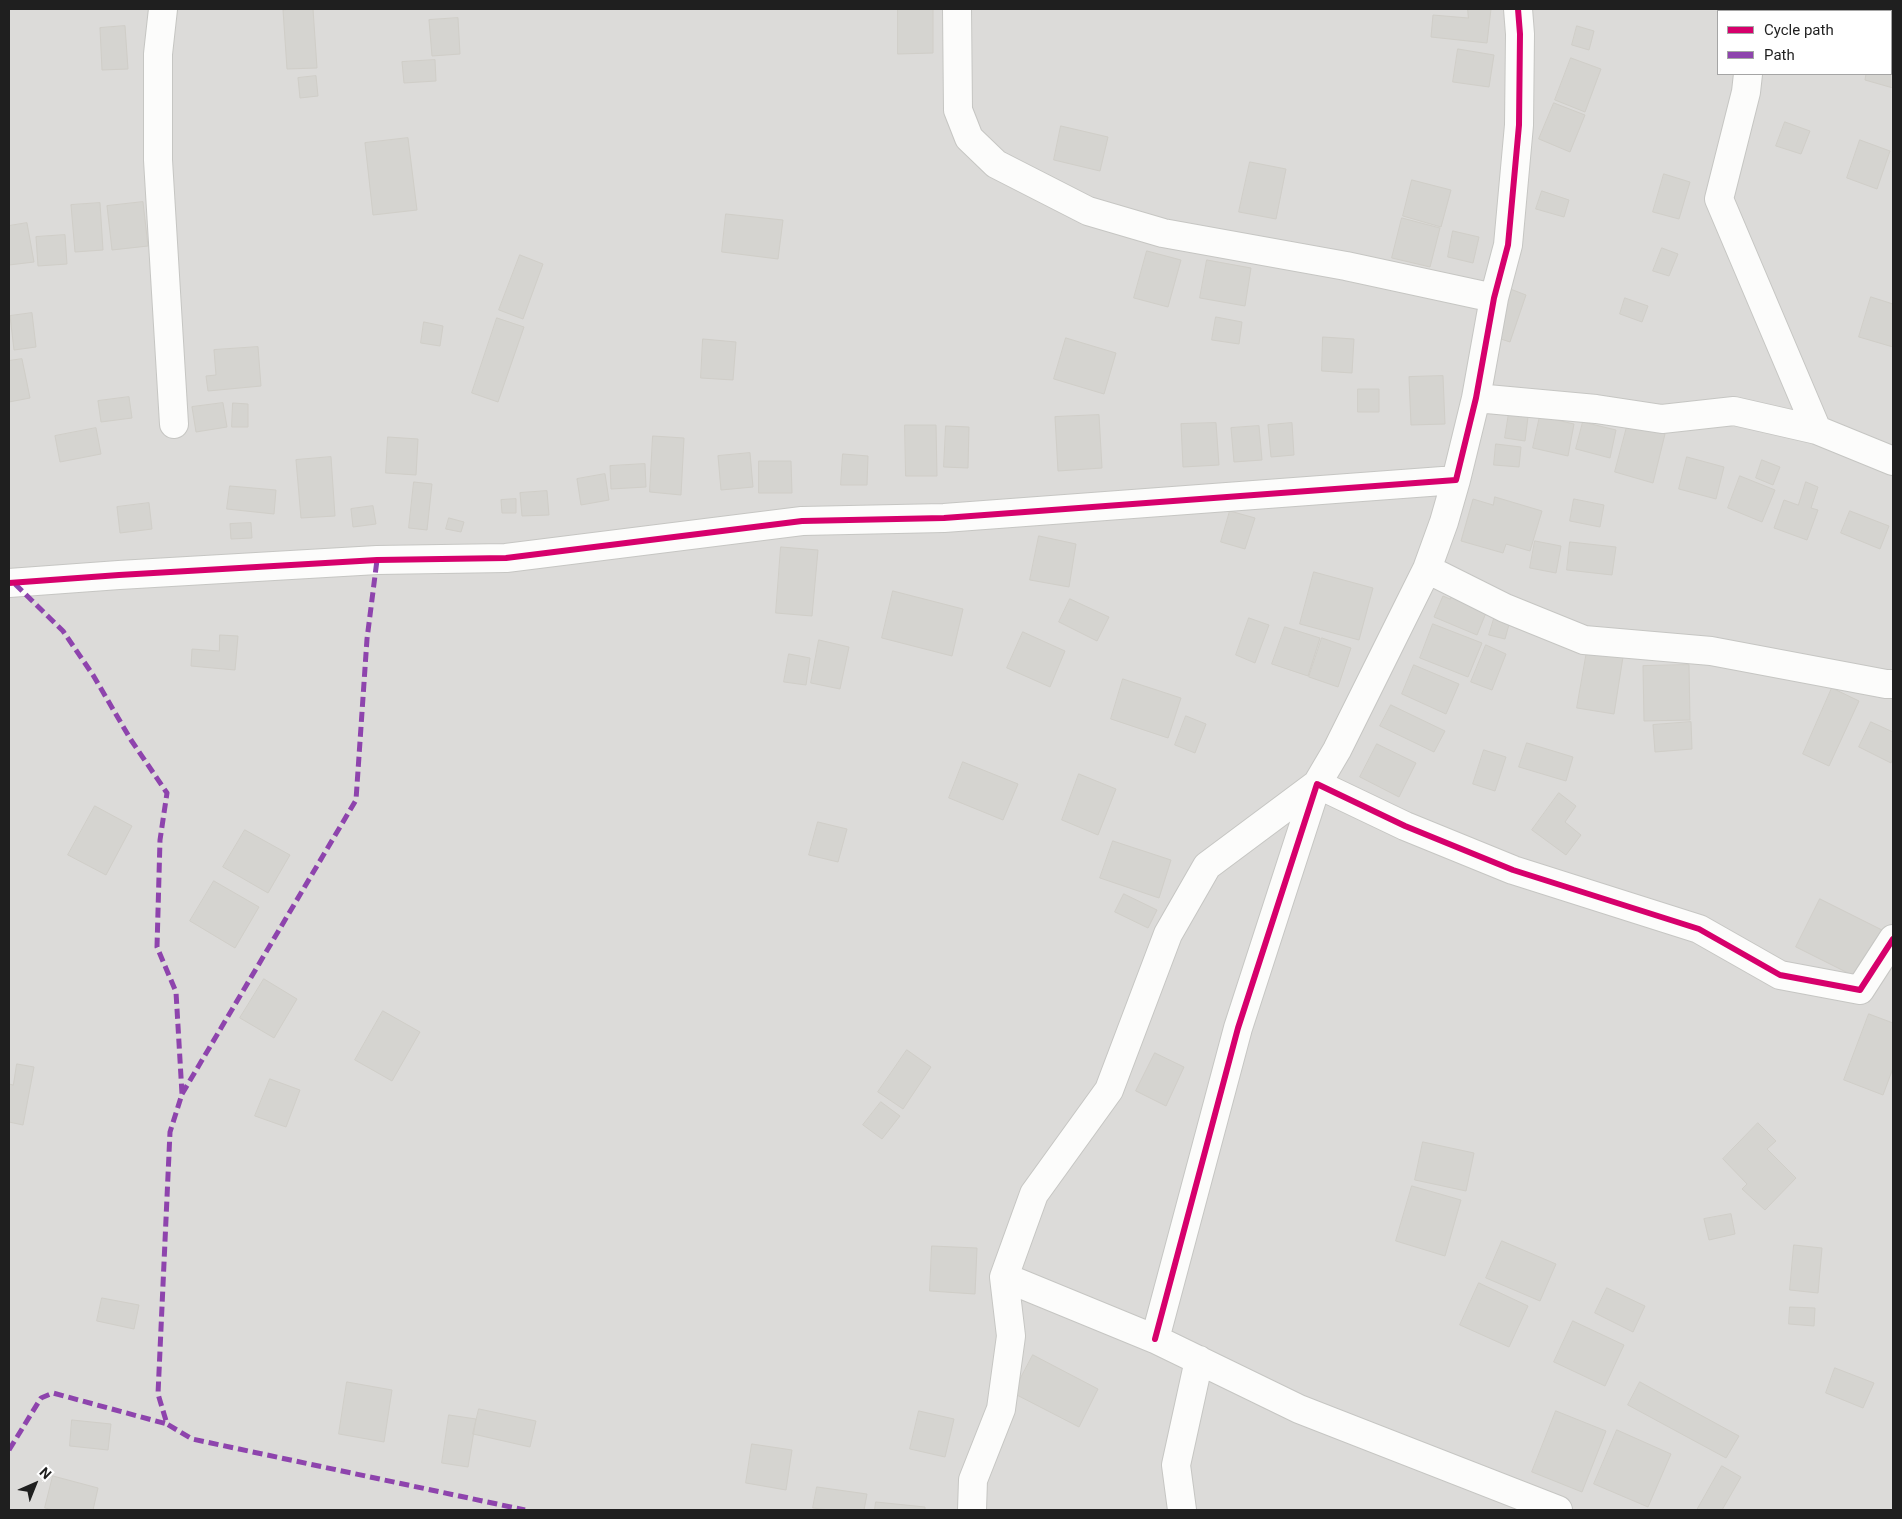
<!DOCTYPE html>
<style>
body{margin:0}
#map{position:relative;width:1902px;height:1519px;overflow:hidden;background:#edece7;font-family:Roboto,sans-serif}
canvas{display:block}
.frame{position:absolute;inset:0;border:10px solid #1f1f1f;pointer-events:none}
.legend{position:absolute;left:1717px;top:10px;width:175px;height:65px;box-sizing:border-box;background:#fff;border:1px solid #a5a5a5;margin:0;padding:6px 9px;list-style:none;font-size:15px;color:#1f1f1f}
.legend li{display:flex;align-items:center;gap:10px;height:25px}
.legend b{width:25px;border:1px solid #a5a5a5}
.north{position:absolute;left:10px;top:1459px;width:50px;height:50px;-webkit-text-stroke:4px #fff;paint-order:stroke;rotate:44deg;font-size:14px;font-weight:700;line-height:20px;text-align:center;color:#1f1f1f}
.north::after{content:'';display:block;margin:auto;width:18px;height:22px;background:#1f1f1f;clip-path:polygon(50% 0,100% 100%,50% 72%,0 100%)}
</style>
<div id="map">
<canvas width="1902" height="1519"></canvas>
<div class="frame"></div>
<ul class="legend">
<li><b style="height:6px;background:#d6006c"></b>Cycle path</li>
<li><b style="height:6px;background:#8e44ad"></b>Path</li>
</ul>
<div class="north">N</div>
</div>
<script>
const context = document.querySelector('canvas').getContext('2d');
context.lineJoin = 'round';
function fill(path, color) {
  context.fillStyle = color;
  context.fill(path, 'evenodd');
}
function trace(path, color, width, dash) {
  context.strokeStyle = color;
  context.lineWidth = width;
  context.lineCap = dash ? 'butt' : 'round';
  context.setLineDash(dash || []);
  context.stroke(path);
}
const residential = new Path2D(`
 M9 9H1893V1510H9ZM1718 11H1891V74H1718Z`);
const building = new Path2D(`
 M313 9 317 68 287 69 283 10Z
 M898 9H933V53L898 54Z
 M1468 9H1491L1487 43 1431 37 1433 15 1468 18Z
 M1782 9H1819L1818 11H1781Z
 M458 18 460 54 432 56 429 20Z
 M125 26 128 69 102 70 100 28Z
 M1577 26 1594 31 1589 50 1572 45Z
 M1458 49 1494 55 1489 87 1453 82Z
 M1571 58 1601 69 1585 112 1555 100Z
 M435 60 436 81 404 83 402 62Z
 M1891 72 1893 73V88L1865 80 1866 74Z
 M316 76 318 96 300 98 298 78Z
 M1554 103 1585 115 1570 152 1539 139Z
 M1785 122 1810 131 1801 154 1776 146Z
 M1061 126 1108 137 1100 171 1054 160Z
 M408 138 417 210 373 215 365 143Z
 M1860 140 1890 151 1877 189 1847 178Z
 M1250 162 1286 169 1276 219 1239 212Z
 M1664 174 1690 182 1679 219 1653 212Z
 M1412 180 1451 190 1441 227 1403 216Z
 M1542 191 1569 200 1564 217 1536 209Z
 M143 202 148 246 112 250 107 206Z
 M100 203 103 250 75 252 71 205Z
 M726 214 783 220 778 259 722 252Z
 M1402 218 1440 228 1430 267 1392 258Z
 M27 223 34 262 9 265V226Z
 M1453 231 1479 237 1473 263 1448 257Z
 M65 235 67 264 38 266 36 237Z
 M1662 248 1678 254 1669 276 1653 271Z
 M1147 251 1181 260 1168 307 1134 298Z
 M520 255 543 264 523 319 499 310Z
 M1207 260 1251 268 1245 306 1200 298Z
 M1505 287 1526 295 1510 342 1489 335Z
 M1871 297 1893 304V347L1859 337Z
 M1625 298 1648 306 1642 322 1620 314Z
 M32 313 36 347 14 350 10 316Z
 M1216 317 1242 322 1239 344 1212 340Z
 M497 318 524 327 498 402 472 393Z
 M424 322 443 326 440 346 421 343Z
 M1323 337 1354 339 1352 373 1322 371Z
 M1066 338 1116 353 1104 394 1054 379Z
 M703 339 736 342 733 380 701 378Z
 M258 347 261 386 208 391 206 376 216 375 214 350Z
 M22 359 30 398 9 402V361Z
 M1443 376 1445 424 1411 425 1409 377Z
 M1358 389H1379V412H1358Z
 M129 397 132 418 101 422 98 401Z
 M223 403 227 427 196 432 192 407Z
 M233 403 248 404V427H232Z
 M1509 413 1528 417 1525 441 1505 438Z
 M1099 415 1102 468 1058 471 1055 417Z
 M1540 416 1574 424 1568 456 1533 448Z
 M1583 422 1616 430 1610 458 1576 449Z
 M1216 423 1219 465 1183 467 1181 424Z
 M1292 423 1294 455 1271 457 1268 425Z
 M1628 423 1665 434 1653 483 1615 472Z
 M905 425H936L937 476H906Z
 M946 426 969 427 968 468 944 467Z
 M1259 426 1262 460 1234 462 1231 428Z
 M96 428 101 454 60 462 55 436Z
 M653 436 684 438 681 495 650 492Z
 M388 437 418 439 416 475 386 473Z
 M1496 444 1521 447 1519 467 1494 465Z
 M750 453 753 487 721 490 718 456Z
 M843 454 868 456 867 485H841Z
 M331 457 335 516 301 518 296 460Z
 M1687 457 1724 467 1716 499 1679 489Z
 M1762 460 1780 467 1773 485 1756 478Z
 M759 461H791L792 493H759Z
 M645 464 646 487 611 489 610 466Z
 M605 474 609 500 581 505 577 479Z
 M1740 476 1775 490 1762 522 1728 508Z
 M414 482 432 484 427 530 409 528Z
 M1806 482 1818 487 1811 508 1818 510 1807 540 1774 528 1784 500 1798 505Z
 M230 486 276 490 274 514 227 509Z
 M547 491 549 515 522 516 520 493Z
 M1495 497 1542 511 1530 551 1506 544 1503 553 1461 541 1473 499 1493 505Z
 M516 499V513H502L501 500Z
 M1574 499 1604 505 1600 527 1570 521Z
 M149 503 152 529 120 533 117 507Z
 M373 506 376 524 353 527 351 509Z
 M1230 511 1255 518 1245 549 1221 542Z
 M1850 511 1889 526 1880 549 1841 533Z
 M449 518 464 522 461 532 446 529Z
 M251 523 252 538 231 539 230 524Z
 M1039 536 1076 544 1069 587 1030 580Z
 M1535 541 1561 546 1556 573 1530 568Z
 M1570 542 1616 547 1612 575 1567 570Z
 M781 547 818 550 812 616 776 613Z
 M1314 572 1373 588 1359 640 1300 624Z
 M1456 583 1492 598 1477 635 1434 617 1443 596 1450 599Z
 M893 591 963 609 952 656 882 638Z
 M1070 599 1109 617 1097 641 1059 622Z
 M1498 606 1513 610 1505 639 1489 635Z
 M1249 618 1269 625 1255 663 1236 655Z
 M1433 624 1482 643 1468 677 1420 658Z
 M1285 627 1320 638 1308 676 1272 664Z
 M1023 632 1065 651 1050 687 1007 668Z
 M220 635 238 636 235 670 191 666 192 649 219 651Z
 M1322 638 1351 648 1338 687 1309 677Z
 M819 640 849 647 840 689 811 683Z
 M1486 645 1506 654 1492 690 1471 682Z
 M1587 651 1623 657 1614 714 1577 708Z
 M789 654 810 658 806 685 784 682Z
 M1414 665 1459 684 1446 714 1402 694Z
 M1689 665 1690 720 1644 721 1643 666Z
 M1123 679 1181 698 1168 738 1111 719Z
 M1832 688 1859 701 1829 766 1803 754Z
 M1391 705 1445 731 1434 752 1380 726Z
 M1186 716 1206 724 1195 753 1175 745Z
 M1691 722 1692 749 1655 752 1653 725Z
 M1871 722 1893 732V758L1891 763 1859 747Z
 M1527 743 1573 757 1566 781 1519 767Z
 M1377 744 1416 763 1399 797 1360 777Z
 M1484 750 1506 757 1495 791 1473 784Z
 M963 762 1018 784 1003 820 949 798Z
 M1079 774 1116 789 1098 835 1062 820Z
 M1559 793 1576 806 1565 822 1581 835 1566 855 1532 830Z
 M95 806 132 826 106 875 68 855Z
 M818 822 847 829 838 862 809 855Z
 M245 830 290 855 268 893 223 867Z
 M1113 841 1171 860 1159 898 1100 878Z
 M214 881 259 907 235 948 190 921Z
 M1124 894 1157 910 1148 928 1115 912Z
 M1820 899 1882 930 1858 978 1796 947Z
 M264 979 297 999 274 1038 240 1018Z
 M383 1011 420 1032 392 1081 355 1060Z
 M1869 1014 1893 1023V1068L1883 1095 1844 1080Z
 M907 1050 931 1067 903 1109 878 1092Z
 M1155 1053 1184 1067 1166 1106 1136 1091Z
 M17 1064 34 1067 23 1125 9 1122V1084L13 1085Z
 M270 1079 300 1090 286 1127 255 1116Z
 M881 1102 900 1116 882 1139 863 1125Z
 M1758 1123 1776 1141 1767 1149 1796 1178 1765 1210 1742 1189 1747 1184 1723 1159Z
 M1423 1142 1474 1153 1466 1191 1415 1180Z
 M1412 1186 1461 1200 1445 1256 1396 1241Z
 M1731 1214 1735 1234 1709 1240 1704 1219Z
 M1502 1241 1556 1264 1540 1301 1486 1278Z
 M1794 1245 1822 1248 1818 1293 1790 1290Z
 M932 1246 977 1248 975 1294 930 1291Z
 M1479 1283 1528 1306 1509 1347 1460 1325Z
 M1607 1288 1645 1306 1633 1332 1595 1313Z
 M102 1298 139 1305 134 1329 97 1321Z
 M1790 1307 1815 1308 1814 1326 1789 1324Z
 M1573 1321 1624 1345 1605 1386 1554 1362Z
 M1033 1355 1098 1389 1079 1427 1013 1393Z
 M1835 1368 1874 1383 1863 1408 1826 1393Z
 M347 1382 392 1390 384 1442 339 1434Z
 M1640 1382 1739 1436 1726 1458 1628 1405Z
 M479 1409 536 1421 530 1447 473 1434Z
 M919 1411 954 1419 945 1457 910 1449Z
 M1556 1411 1606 1431 1582 1492 1532 1472Z
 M449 1415 476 1419 468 1467 442 1463Z
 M72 1420 111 1424 108 1450 70 1446Z
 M1617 1430 1671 1454 1648 1507 1594 1484Z
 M752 1444 792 1450 786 1490 746 1483Z
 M1722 1466 1741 1477 1722 1510H1697Z
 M53 1476 98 1488 93 1510H53L45 1508Z
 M817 1487 867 1494 864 1510H829L813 1508Z
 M876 1502 925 1507V1510H875Z`);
const minor = new Path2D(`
 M163 9 158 54V160L174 424
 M957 9 958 110 969 138 996 164 1088 211 1163 233 1346 266 1494 298
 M1755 11V9
 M1748 74 1746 92 1719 199 1817 430
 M1476 398 1596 409 1662 419 1734 411 1817 430 1893 461
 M1427 569 1505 608 1584 640 1711 651 1886 684H1893
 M9 583 119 575 377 560 506 558 802 521 944 518 1456 480 1476 398 1494 298 1508 245 1519 125 1520 34 1518 9
 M1004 1277 1155 1339 1299 1409 1558 1510
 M1155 1339 1238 1028 1317 784 1405 826 1513 870 1699 929 1780 975 1860 990 1893 939
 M972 1510 973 1480 1001 1409 1011 1336 1004 1277 1034 1194 1109 1090 1168 934 1207 866 1317 784 1337 750 1427 569 1444 522 1456 480
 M1182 1510 1176 1465 1199 1360`);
const quiet = new Path2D(`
 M15 584 63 631 93 675 131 740 167 793 160 840 157 947 176 992 182 1094 170 1132 158 1394 167 1424 192 1439 525 1510
 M182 1094 356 800 367 639 377 560
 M9 1450 41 1398 53 1393 167 1424`);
const cycleway = new Path2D(`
 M9 583 119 575 377 560 506 558 802 521 944 518 1456 480 1476 398 1494 298 1508 245 1519 125 1520 34 1518 9
 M1155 1339 1238 1028 1317 784 1405 826 1513 870 1699 929 1780 975 1860 990 1893 939`);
fill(residential, '#dcdbd9');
fill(building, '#d5d4d0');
trace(building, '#d0cec8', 1);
trace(minor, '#c6c6c3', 30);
trace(minor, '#fcfcfb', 28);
trace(quiet, '#8e44ad', 5, [10, 5]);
trace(cycleway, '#d6006c', 6);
</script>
